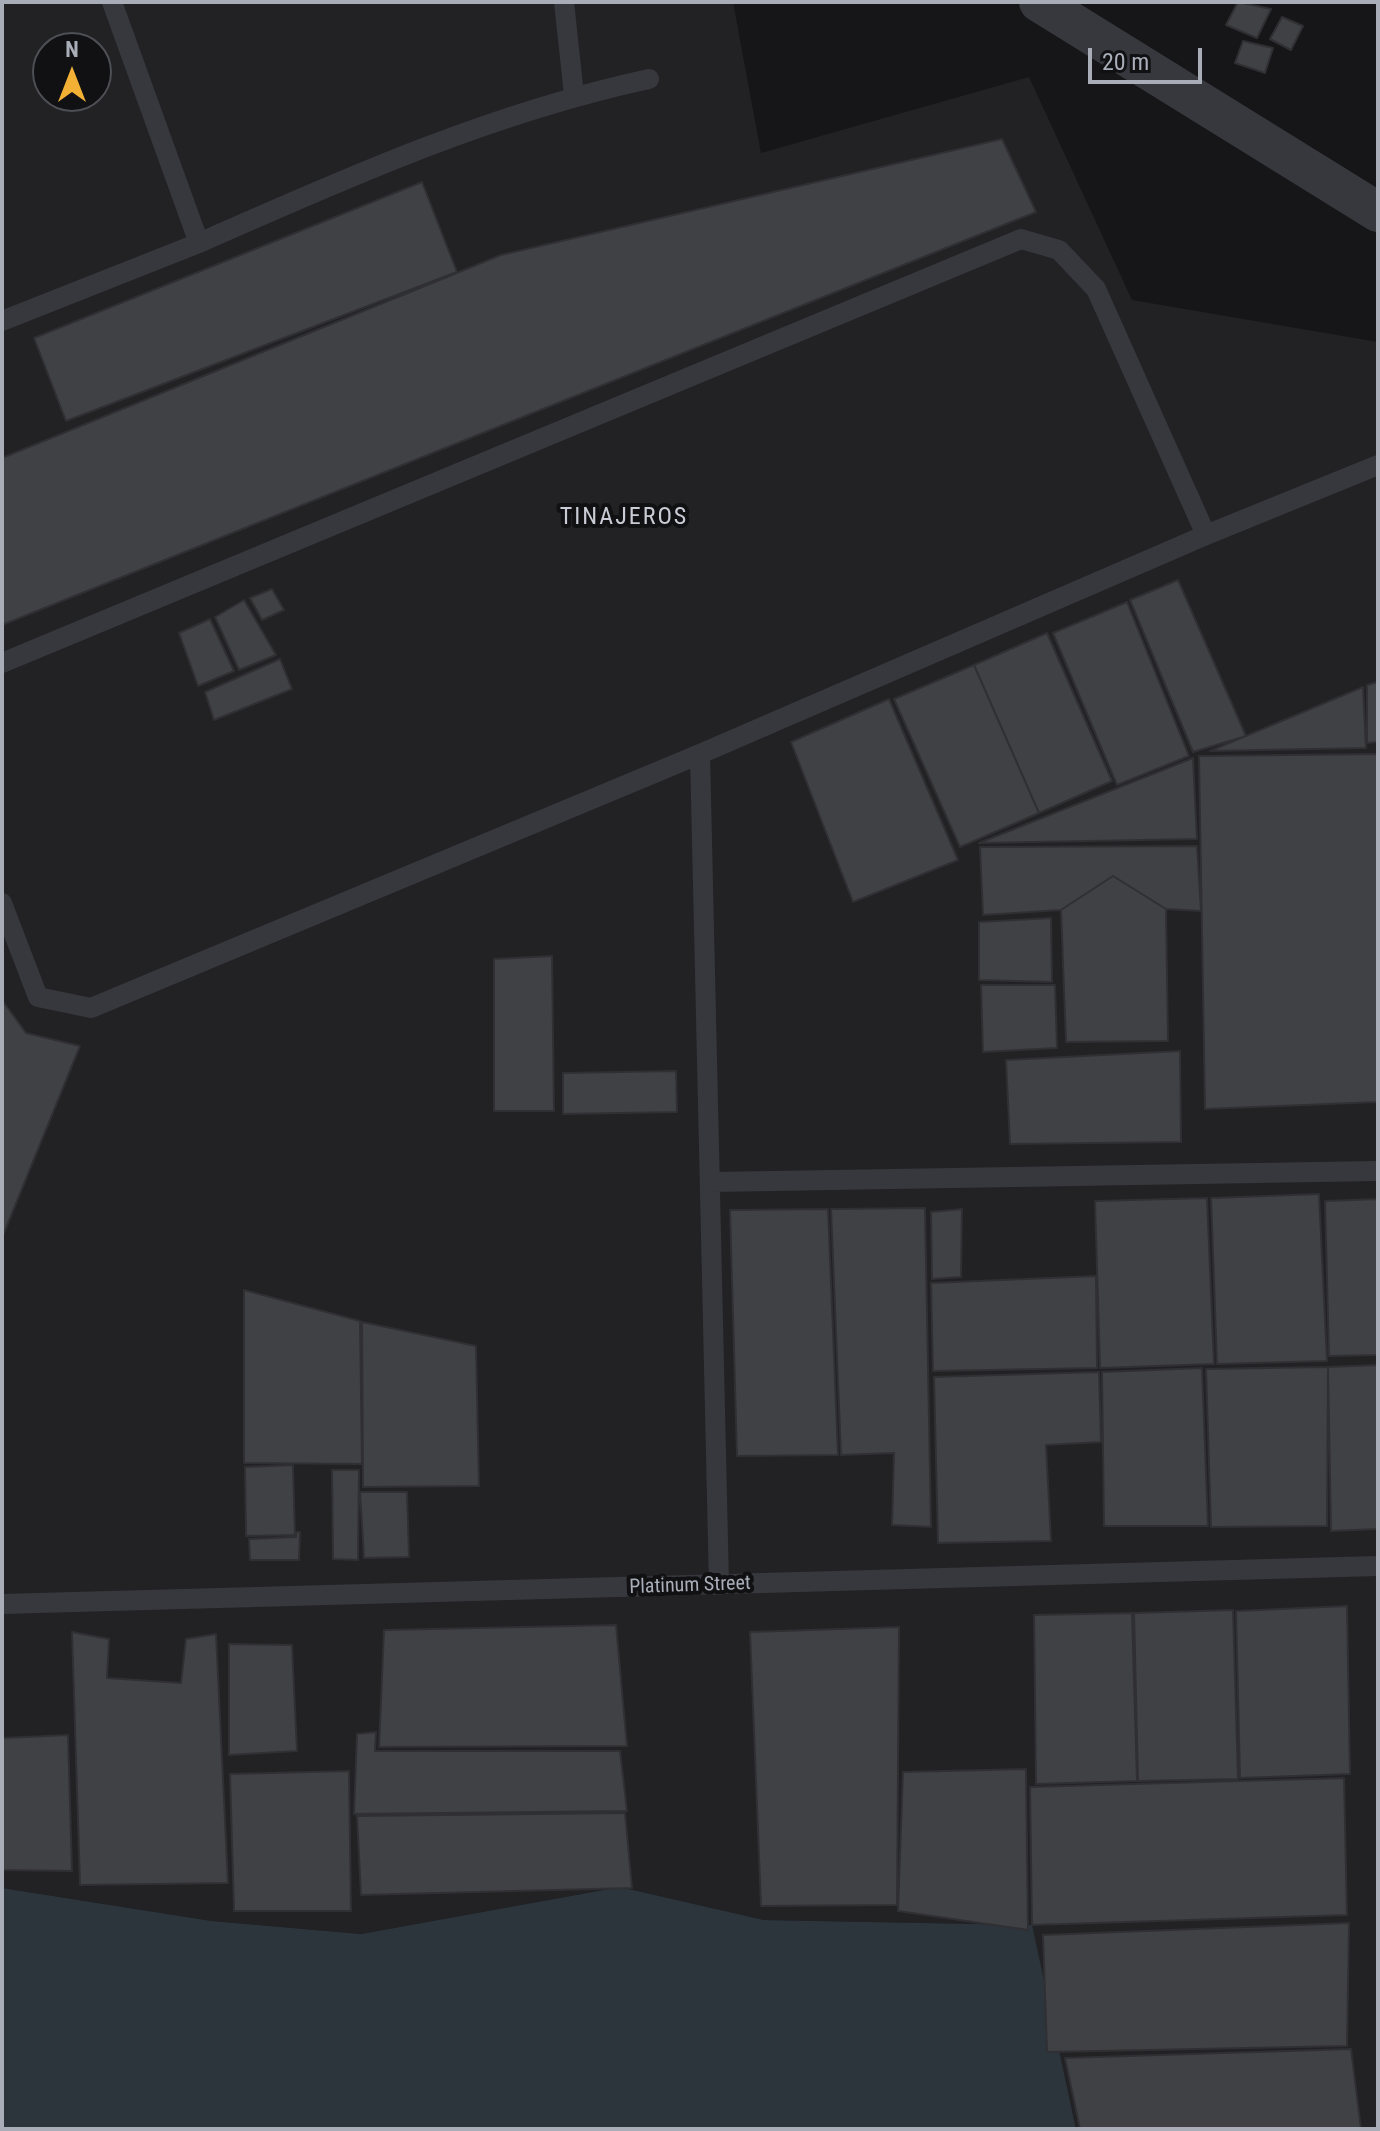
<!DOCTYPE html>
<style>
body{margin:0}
#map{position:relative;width:1380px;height:2131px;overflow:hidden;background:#161618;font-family:"Roboto Condensed",sans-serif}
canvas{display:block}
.frame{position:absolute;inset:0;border:4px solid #a8adb8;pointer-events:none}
.north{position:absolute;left:32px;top:32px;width:80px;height:80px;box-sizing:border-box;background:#111113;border:2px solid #4d4f55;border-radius:50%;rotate:0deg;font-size:22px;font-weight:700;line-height:32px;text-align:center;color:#a8adb8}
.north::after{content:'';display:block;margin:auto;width:28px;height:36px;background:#f2b134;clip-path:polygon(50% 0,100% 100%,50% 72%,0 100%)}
.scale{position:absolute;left:1088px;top:48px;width:114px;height:36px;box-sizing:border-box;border:4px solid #a8adb8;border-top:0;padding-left:10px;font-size:24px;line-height:28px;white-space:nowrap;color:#a8adb8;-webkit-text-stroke:6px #111113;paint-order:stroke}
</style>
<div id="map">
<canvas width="1380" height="2131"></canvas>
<div class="frame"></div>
<div class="north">N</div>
<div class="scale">20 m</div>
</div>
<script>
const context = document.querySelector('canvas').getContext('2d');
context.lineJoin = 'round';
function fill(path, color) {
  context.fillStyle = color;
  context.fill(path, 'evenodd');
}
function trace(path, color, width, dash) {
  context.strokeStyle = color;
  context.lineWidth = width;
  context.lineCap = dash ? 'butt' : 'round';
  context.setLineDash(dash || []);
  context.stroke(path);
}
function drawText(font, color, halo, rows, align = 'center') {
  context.font = font + ' "Roboto Condensed",sans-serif';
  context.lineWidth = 8;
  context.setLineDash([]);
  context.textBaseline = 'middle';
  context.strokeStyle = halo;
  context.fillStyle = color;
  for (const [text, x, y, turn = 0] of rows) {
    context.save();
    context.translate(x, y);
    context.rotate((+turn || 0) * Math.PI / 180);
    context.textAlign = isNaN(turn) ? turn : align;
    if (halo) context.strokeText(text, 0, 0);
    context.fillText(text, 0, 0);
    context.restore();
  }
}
const built = new Path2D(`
 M2 2H733L761 153 1029 77 1132 300 1378 342V2129H1076L1031 1925 764 1920 620 1887 361 1934 212 1921 2 1888ZM48 48H96V96H48Z`);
const water = new Path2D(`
 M620 1887 764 1920 1032 1925 1076 2129H2V1888L212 1921 361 1934Z`);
const building = new Path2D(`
 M1238 2 1271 9 1257 38 1226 25Z
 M1282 17 1303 26 1291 50 1270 39Z
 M1243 41 1273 48 1265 73 1235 63Z
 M1002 139 1036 212 2 625V458L501 255Z
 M422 182 457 272 66 421 34 338Z
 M1178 580 1246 736 1193 752 1130 600Z
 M272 589 284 610 262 620 250 598Z
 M244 600 276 655 239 670 215 617Z
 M1127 602 1189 756 1117 785 1053 633Z
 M210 619 234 671 198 686 179 633Z
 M1047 633 1112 781 1039 813 974 665Z
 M280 659 292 689 214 720 205 692Z
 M974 665 1039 813 960 847 894 699Z
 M1378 682V742L1367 743V685Z
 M1363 687 1366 748 1210 751Z
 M889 699 958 860 853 902 791 742Z
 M1378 754V1102L1205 1109 1199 756Z
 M1193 758 1197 839 979 843Z
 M1197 846 1201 911 1166 909 1113 876 1061 910 983 915 980 847Z
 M1113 876 1166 909 1168 1041 1066 1042 1061 910Z
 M1051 918 1052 982 979 980V922Z
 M552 956 554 1111H494V959Z
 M981 985H1055L1057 1048 983 1052Z
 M2 1000 26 1033 80 1046 2 1238Z
 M1180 1051 1181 1142 1010 1144 1006 1060Z
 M676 1071 677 1112 563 1114V1073Z
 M1319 1194 1327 1361 1217 1364 1211 1198Z
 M1207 1198 1214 1364 1100 1368 1095 1201Z
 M1378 1199V1355L1329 1356 1325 1201Z
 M925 1208 931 1527 892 1525 894 1453 841 1455 831 1209Z
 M828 1209 838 1455 737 1456 730 1210Z
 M962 1209 961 1277 932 1279 931 1212Z
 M1096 1276 1097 1368 933 1371 931 1283Z
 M244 1290 360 1321 362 1464 244 1463Z
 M362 1322 476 1346 479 1486 363 1487Z
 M1378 1365V1529L1331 1531 1328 1367Z
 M1328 1367 1327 1526 1211 1527 1206 1369Z
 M1202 1368 1208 1526H1104L1102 1372Z
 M1099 1372 1101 1442 1046 1445 1051 1541 938 1543 934 1377Z
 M293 1465 295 1535 246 1536 245 1467Z
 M332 1470H359L358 1560 333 1559Z
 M360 1492H407L409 1557 364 1558Z
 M296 1532H300L299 1560H250L249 1539 296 1537Z
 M1347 1606 1350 1774 1240 1778 1236 1611Z
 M1233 1610 1238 1779 1138 1781 1134 1613Z
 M1132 1613 1137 1781 1036 1784 1034 1615Z
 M616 1625 627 1746 379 1747 384 1630Z
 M899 1627 897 1905 761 1906 750 1632Z
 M72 1632 109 1639 107 1678 181 1683 186 1639 216 1634 228 1883 80 1885Z
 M229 1644 292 1645 297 1751 229 1755Z
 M376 1732 375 1751H620L627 1811 354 1814 357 1734Z
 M68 1735 72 1871 2 1870V1738Z
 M1026 1769 1028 1930 898 1911 903 1772Z
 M349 1771 351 1911H234L230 1774Z
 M1344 1778 1347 1915 1032 1925 1030 1787Z
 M625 1813 632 1888 361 1895 357 1816Z
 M1349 1923 1347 2046 1047 2052 1043 1935Z
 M1351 2049 1361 2129H1080L1065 2058Z`);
const lane = new Path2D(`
 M564 2 574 95
 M199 243C346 178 491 113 649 79
 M2 321 199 243 112 2
 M2 663 1021 239 1059 250 1096 289 1206 535
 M700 754 719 1585
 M2 903 38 997 91 1008 700 754 1206 535 1378 465
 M711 1182 1378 1171
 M2 1604 1378 1566`);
const street = new Path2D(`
 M1039 2 1378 212`);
const streetNames = [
 ["Platinum Street",690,1586,-2]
];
const quarterNames = [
 ["TINAJEROS",624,518]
];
fill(built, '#222225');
fill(water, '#2c353c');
fill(building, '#404145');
trace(building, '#303034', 2);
trace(lane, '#37383d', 20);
trace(street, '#37383d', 40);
drawText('20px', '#a8adb8', '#111113', streetNames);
context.letterSpacing = '2px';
drawText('24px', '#c9ccd4', '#111113', quarterNames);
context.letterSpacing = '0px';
</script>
